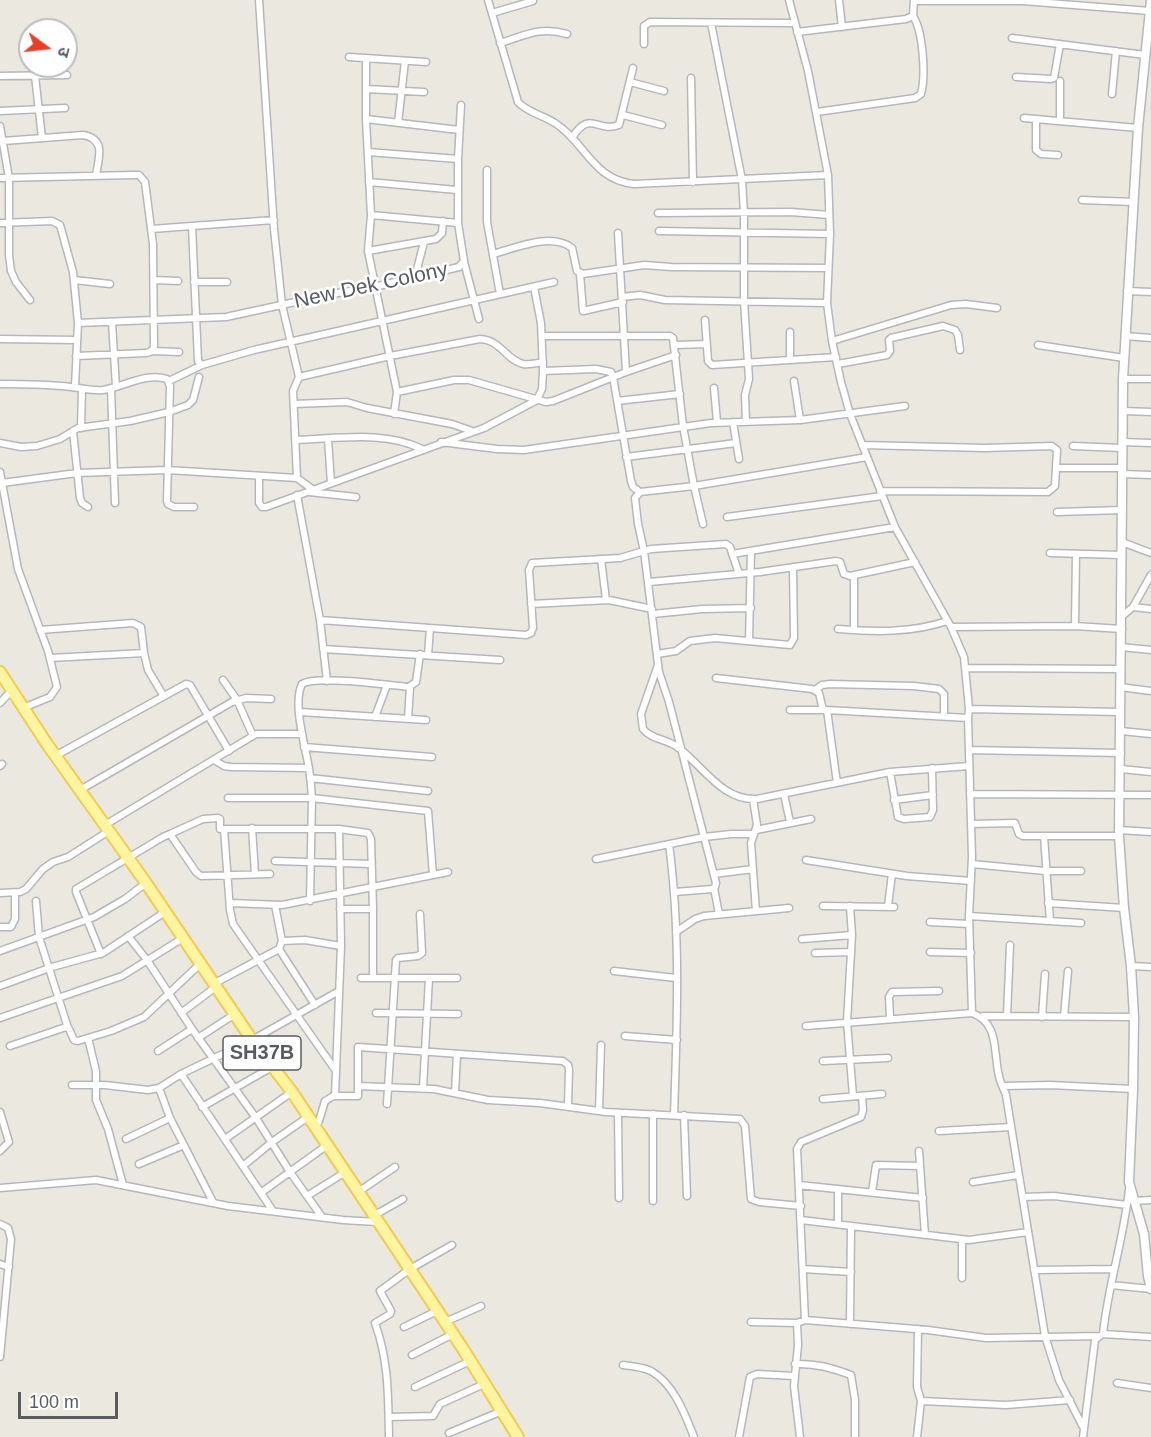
<!DOCTYPE html>
<meta charset="utf-8">
<style>
body{margin:0}
#map{position:relative;width:1151px;height:1437px;overflow:hidden;background:#ebe9df;font-family:Helvetica,"Noto Sans Devanagari",sans-serif}
canvas{display:block}
.north{position:absolute;left:18px;top:18px;width:60px;height:60px;box-sizing:border-box;background:#fff;border:2px solid #bcbdbf;border-radius:50%;rotate:105deg;font-size:16px;font-weight:700;line-height:24px;text-align:center;color:#585b60}
.north::after{content:'';display:block;margin:auto;width:21px;height:27px;background:#e93f27;clip-path:polygon(50% 0,100% 100%,50% 72%,0 100%)}
.scale{position:absolute;left:18px;top:1392px;width:100px;height:27px;box-sizing:border-box;border:3px solid #585b60;border-top:0;padding-left:8px;font-size:18px;line-height:21px;white-space:nowrap;color:#585b60;-webkit-text-stroke:4px #fff;paint-order:stroke}
</style>
<div id="map">
<canvas width="1151" height="1437"></canvas>
<div class="north">उ</div>
<div class="scale">100 m</div>
</div>
<script>
const context = document.querySelector('canvas').getContext('2d');
context.lineJoin = 'round';
function trace(path, color, width, dash) {
  context.strokeStyle = color;
  context.lineWidth = width;
  context.lineCap = dash ? 'butt' : 'round';
  context.setLineDash(dash || []);
  context.stroke(path);
}
function drawText(font, color, halo, rows, align = 'center') {
  context.font = font + ' Helvetica,sans-serif';
  context.lineWidth = 5;
  context.setLineDash([]);
  context.textBaseline = 'middle';
  context.strokeStyle = halo;
  context.fillStyle = color;
  for (const [text, x, y, turn = 0] of rows) {
    context.save();
    context.translate(x, y);
    context.rotate((+turn || 0) * Math.PI / 180);
    context.textAlign = isNaN(turn) ? turn : align;
    if (halo) context.strokeText(text, 0, 0);
    context.fillText(text, 0, 0);
    context.restore();
  }
}
const minor = new Path2D(`
 M259 0 274 229 282 305 299 377 390 356 480 339C501 340 506 360 523 364 529 365 537 363 543 362
 M488 0 518 102C528 113 543 115 555 123 585 142 593 180 634 184L828 175
 M789 0 808 71 828 175 830 234 827 303 832 341 841 382 850 414 895 527 951 627 964 657 969 709 968 718 972 857 969 916 972 1013C1000 1023 993 1053 999 1076 1000 1083 1004 1089 1006 1095L1045 1336 1059 1380 1083 1427
 M839 0 842 27
 M914 1H1023L1150 11
 M492 13 533 1
 M711 23 742 180 744 213V301L749 379 745 395 746 422
 M797 32 906 19 913 16 914 0
 M1012 38 1145 55
 M500 43C526 35 540 26 567 34
 M644 44V26L650 22 794 23
 M349 57 426 62
 M366 58V119L371 215 368 251 397 392 394 414
 M0 76 67 75
 M35 76 42 138
 M1016 77 1051 79 1054 78 1060 44
 M691 78 693 182
 M630 82 664 91
 M366 89 424 92
 M1112 94 1116 51
 M0 111 65 108
 M817 112 915 98 921 94C926 75 923 31 913 16
 M623 115 662 125
 M1024 118 1138 128
 M366 119 459 130
 M1036 120V150L1041 154 1058 155
 M1060 121V81
 M398 123 405 61
 M0 126 9 178V255L11 271 16 282 30 300
 M572 138C590 109 597 133 619 125L633 68
 M3 141 83 135C106 139 99 157 96 175
 M368 152 458 159
 M487 170V222L500 294
 M0 178 133 175H139L145 182 153 244 154 348 150 352 146 353 76 356
 M369 182 457 190
 M1082 200 1134 202
 M658 213 791 212 829 215
 M371 215 458 223
 M0 223 52 221 60 225 73 272 78 323 226 317 332 294 374 287 459 267 464 261 458 223V159L461 105
 M192 226 198 361 202 365 254 350 554 282
 M151 229 274 220
 M659 231 830 234
 M618 233 626 372
 M368 251 436 239 442 233 443 221
 M493 254C516 248 551 232 572 248L577 271 583 274 644 265 671 267 828 268
 M464 262 479 319
 M580 274 583 311 623 302
 M415 277 424 242
 M74 280 110 284
 M155 280 178 281
 M194 282H227
 M1127 291 1151 292
 M622 297 640 295 665 300 827 303
 M705 320 708 361 712 365 836 357
 M112 322 116 387
 M542 336H670L673 338 683 426 694 486 703 524
 M1125 336 1151 338
 M0 339 77 340
 M832 341 951 305 966 304 997 308
 M676 345 706 344
 M1038 345 1124 358
 M152 351 179 352
 M790 360V332
 M838 364 887 355 890 351 889 340 891 338 943 326 955 330 958 335 960 350
 M543 371 596 369 611 372 613 377 631 481 633 487 640 492 694 486 867 457
 M1123 379H1151
 M169 381 202 365
 M794 381 800 420
 M0 384C23 384 47 384 71 387 82 388 91 391 103 390 123 387 147 372 167 379L170 386 167 501 168 504 174 507H194
 M75 387 78 323
 M111 388 115 503
 M714 388 717 422
 M397 392 454 380H469L546 402 553 401 626 372 676 355
 M617 401 680 394
 M294 404 347 402 367 408 452 424 472 431
 M1123 411 1151 412
 M733 422 739 459
 M81 428 82 389
 M73 431 80 498 82 503 88 507
 M328 439 331 483
 M296 440C336 439 385 430 422 449
 M441 442 497 449 524 450 711 423 800 420 905 406
 M1122 442 1151 443
 M0 443 21 447 37 446 60 439 78 428 130 421 169 412 188 405 193 400 199 377
 M862 445 985 448 1052 446 1057 450 1055 486 1048 492 880 491
 M1073 446 1122 448
 M626 457 736 443
 M1057 468H1122
 M0 472 18 569 48 651 57 687 50 697 23 708
 M1122 474 1151 475
 M259 477V503L262 507H266L484 428 537 400 542 389 543 371 541 323 534 287
 M297 478 293 391 299 377
 M2 483 77 473 167 470 297 478 312 489
 M309 492 356 497
 M640 492 635 498 638 524 644 551 659 672 669 702 716 883 715 887 712 889 675 892
 M297 495 320 620 327 681
 M1057 512 1122 510
 M727 517 882 496
 M1122 542 1151 553
 M1050 553 1122 555
 M732 554 895 527
 M601 559 606 600
 M649 582 760 572 836 561 840 562 844 574 850 576 915 562
 M531 604 609 600 652 609
 M1133 607 1151 609
 M653 614 702 609 751 608
 M1122 616 1133 607 1151 575
 M320 620 526 635 531 633 533 628 529 570 532 563 620 558 651 549 726 544 730 547 739 574
 M1075 626 1076 554
 M951 627 1075 626 1122 629
 M838 629C875 632 912 633 947 621
 M40 630 133 623 141 627 144 653
 M854 630V575
 M749 641 751 551
 M1121 647 1151 650
 M323 649 500 660
 M657 654 676 651 690 641 715 638 790 645 794 638 793 567
 M428 655 430 628
 M50 658 144 653 148 670 163 695
 M658 665 641 714 643 729C651 739 665 739 676 746 702 764 721 801 757 799L890 772 969 766
 M965 668 1121 669
 M716 678 812 689 819 693 823 710
 M223 680 237 700 253 736
 M1120 687 1151 691
 M815 690 822 685 830 684 914 686 939 689 944 694V716
 M0 703 12 690
 M969 709 1120 712
 M790 710H827L968 718
 M827 710 837 783
 M300 712 426 720
 M375 717 387 685
 M408 719 410 687
 M1121 731 1151 734
 M304 747 432 757
 M969 750 1121 753
 M55 756 186 684 190 685 229 751
 M214 760 224 766 231 767 309 768
 M0 766 2 764
 M1121 769 1151 772
 M890 772 898 817 904 819 930 817 933 810 932 768
 M310 778 428 791
 M80 790 232 702 246 698 271 699
 M784 794 790 822
 M970 794 1151 795
 M228 798H312C311 789 311 779 309 769 306 748 292 704 302 684 318 675 387 685 409 687L416 682 420 654
 M753 799 757 825 751 843 756 911
 M894 800 933 795
 M971 824 1015 823 1019 834 1023 836H1119
 M105 825 256 734H301
 M252 828 255 874
 M224 829 230 910 233 924 336 1071
 M339 829 341 946 335 1096H358V1047L563 1061 568 1065 569 1069 568 1106
 M756 830 811 819
 M1119 830 1151 832
 M170 834 203 819 218 818 220 819V829H339L368 833 371 839 373 909V978
 M1044 836 1050 921
 M669 844C681 934 677 1026 674 1115
 M596 859 704 837 731 834H753
 M806 860 907 876 971 881
 M275 861 371 864
 M972 864 1045 871H1081
 M714 874 753 869
 M714 888 719 914
 M0 893 20 892 26 889 43 869 53 862 68 857 109 831
 M36 901 39 937 68 1028
 M310 901 312 798 428 811 433 875
 M230 903 282 905 448 872
 M1048 903 1124 908
 M823 906 894 907
 M850 906 852 935 847 1022 853 1096
 M888 906 892 874
 M340 909H373
 M969 916 1081 923
 M930 922 969 924
 M0 927H11L15 919V893
 M676 932 695 919 704 916 789 908
 M128 936 147 960 192 1029 256 1118 290 1172 322 1217
 M802 939 852 935
 M282 941 305 940 341 946
 M279 949 315 1005
 M0 951 94 917 125 899 146 883
 M930 952 971 953
 M815 953 851 952
 M101 954 76 892V889L163 837 170 834 196 872 201 876 270 874
 M1131 966 1151 967
 M614 971 676 978
 M361 978H457
 M215 983 279 949 282 941 275 905
 M0 986 52 967 103 953 165 912
 M181 1013 217 986
 M376 1013 458 1014
 M983 1016 1134 1017
 M1007 1016 1010 945
 M1042 1017 1045 974
 M1064 1017 1068 971
 M0 1018 122 976 183 938
 M890 1018 889 997 892 992 939 991
 M806 1026 972 1013
 M625 1036 677 1040
 M88 1038 96 1071V1100L108 1129 123 1185
 M198 1038 235 1014
 M10 1046 66 1027 69 1029 74 1040 78 1041 111 1031 144 1017 200 964
 M158 1051 192 1029
 M823 1061 888 1058
 M181 1074 273 1211
 M72 1085H105L148 1090 159 1088 181 1074 252 1040 339 991
 M358 1086 434 1089 488 1100 540 1103 606 1112 740 1119 745 1126 751 1199 759 1202 801 1206
 M1003 1086 1050 1085 1133 1089
 M159 1088 170 1118 213 1202
 M423 1088 429 978
 M455 1093 457 1054
 M823 1099 882 1094
 M387 1104 396 960 398 958 418 956 422 953 420 914
 M202 1107 272 1067
 M599 1111 601 1045
 M0 1112 9 1142 0 1151
 M618 1113 619 1198
 M684 1115 687 1196
 M315 1128 319 1121 325 1101 335 1095
 M939 1131 1011 1127
 M126 1139 170 1118
 M225 1139 292 1092
 M919 1151 925 1235
 M139 1164 184 1145
 M243 1166 272 1142 308 1117
 M973 1182 1018 1175
 M799 1185 923 1198
 M0 1188 96 1180 228 1206 343 1220 377 1222
 M1129 1189C1124 1238 1108 1285 1103 1334L1151 1337
 M262 1192 326 1146
 M358 1192 395 1167
 M872 1192 876 1165 920 1166
 M307 1196 344 1173
 M1023 1197 1054 1196 1127 1205
 M653 1201V1114
 M1133 1201 1151 1200
 M373 1216 403 1199
 M801 1220 969 1240 1028 1232
 M0 1224 8 1228 11 1239 0 1357
 M838 1224V1189
 M962 1240V1278
 M0 1264 9 1267
 M803 1269 851 1272
 M1034 1270 1114 1269
 M1111 1285 1151 1289
 M805 1320 797 1149 801 1142 861 1117 863 1110 862 1096
 M445 1322 481 1306
 M751 1322 797 1323 805 1320 928 1330 986 1338 1100 1336
 M797 1323 798 1345 794 1386 800 1437
 M850 1324 851 1226
 M404 1327 437 1311
 M412 1355 453 1334
 M795 1364C815 1363 832 1368 851 1375L855 1400V1437
 M623 1365C632 1366 643 1367 651 1371 674 1384 685 1414 694 1437
 M1117 1383 1151 1388
 M415 1387 470 1361
 M921 1401 1006 1405 1070 1400
 M389 1417 433 1416 440 1404 484 1384
 M449 1433 502 1411
 M389 1437C388 1396 389 1362 375 1323L390 1314 391 1311 380 1291 410 1269 452 1245
 M739 1437 750 1377 757 1374 794 1376
 M917 1437 921 1401 917 1387 918 1329
 M1083 1437 1095 1340 1100 1336`);
const tertiary = new Path2D(`
 M1151 0 1138 128 1123 379 1119 836 1124 908 1131 966 1134 1017 1133 1089 1129 1182 1144 1234 1148 1276 1151 1289`);
const primary = new Path2D(`
 M0 672 47 744 146 883 252 1040 292 1092 463 1349 518 1437`);
const shields = [
 [262,1053,78]
];
const shieldNames = [
 ["SH37B",262,1053]
];
const streetNames = [
 ["New Dek Colony",371,286,-12]
];
trace(minor, '#b5b7bc', 9);
trace(tertiary, '#b5b7bc', 11);
trace(primary, '#f1cc52', 14);
trace(minor, '#fff', 6);
trace(tertiary, '#fff', 8);
trace(primary, '#fff4a0', 10);
for (const [x, y, w] of shields) {
  const box = new Path2D();
  box.roundRect(x - w / 2, y - 17, w, 34, 4.5);
  context.fillStyle = '#fff';
  context.fill(box);
  trace(box, '#585b60', 1.5);
}
drawText('bold 20px', '#585b60', null, shieldNames);
drawText('21px', '#585b60', '#fff', streetNames);
</script>
